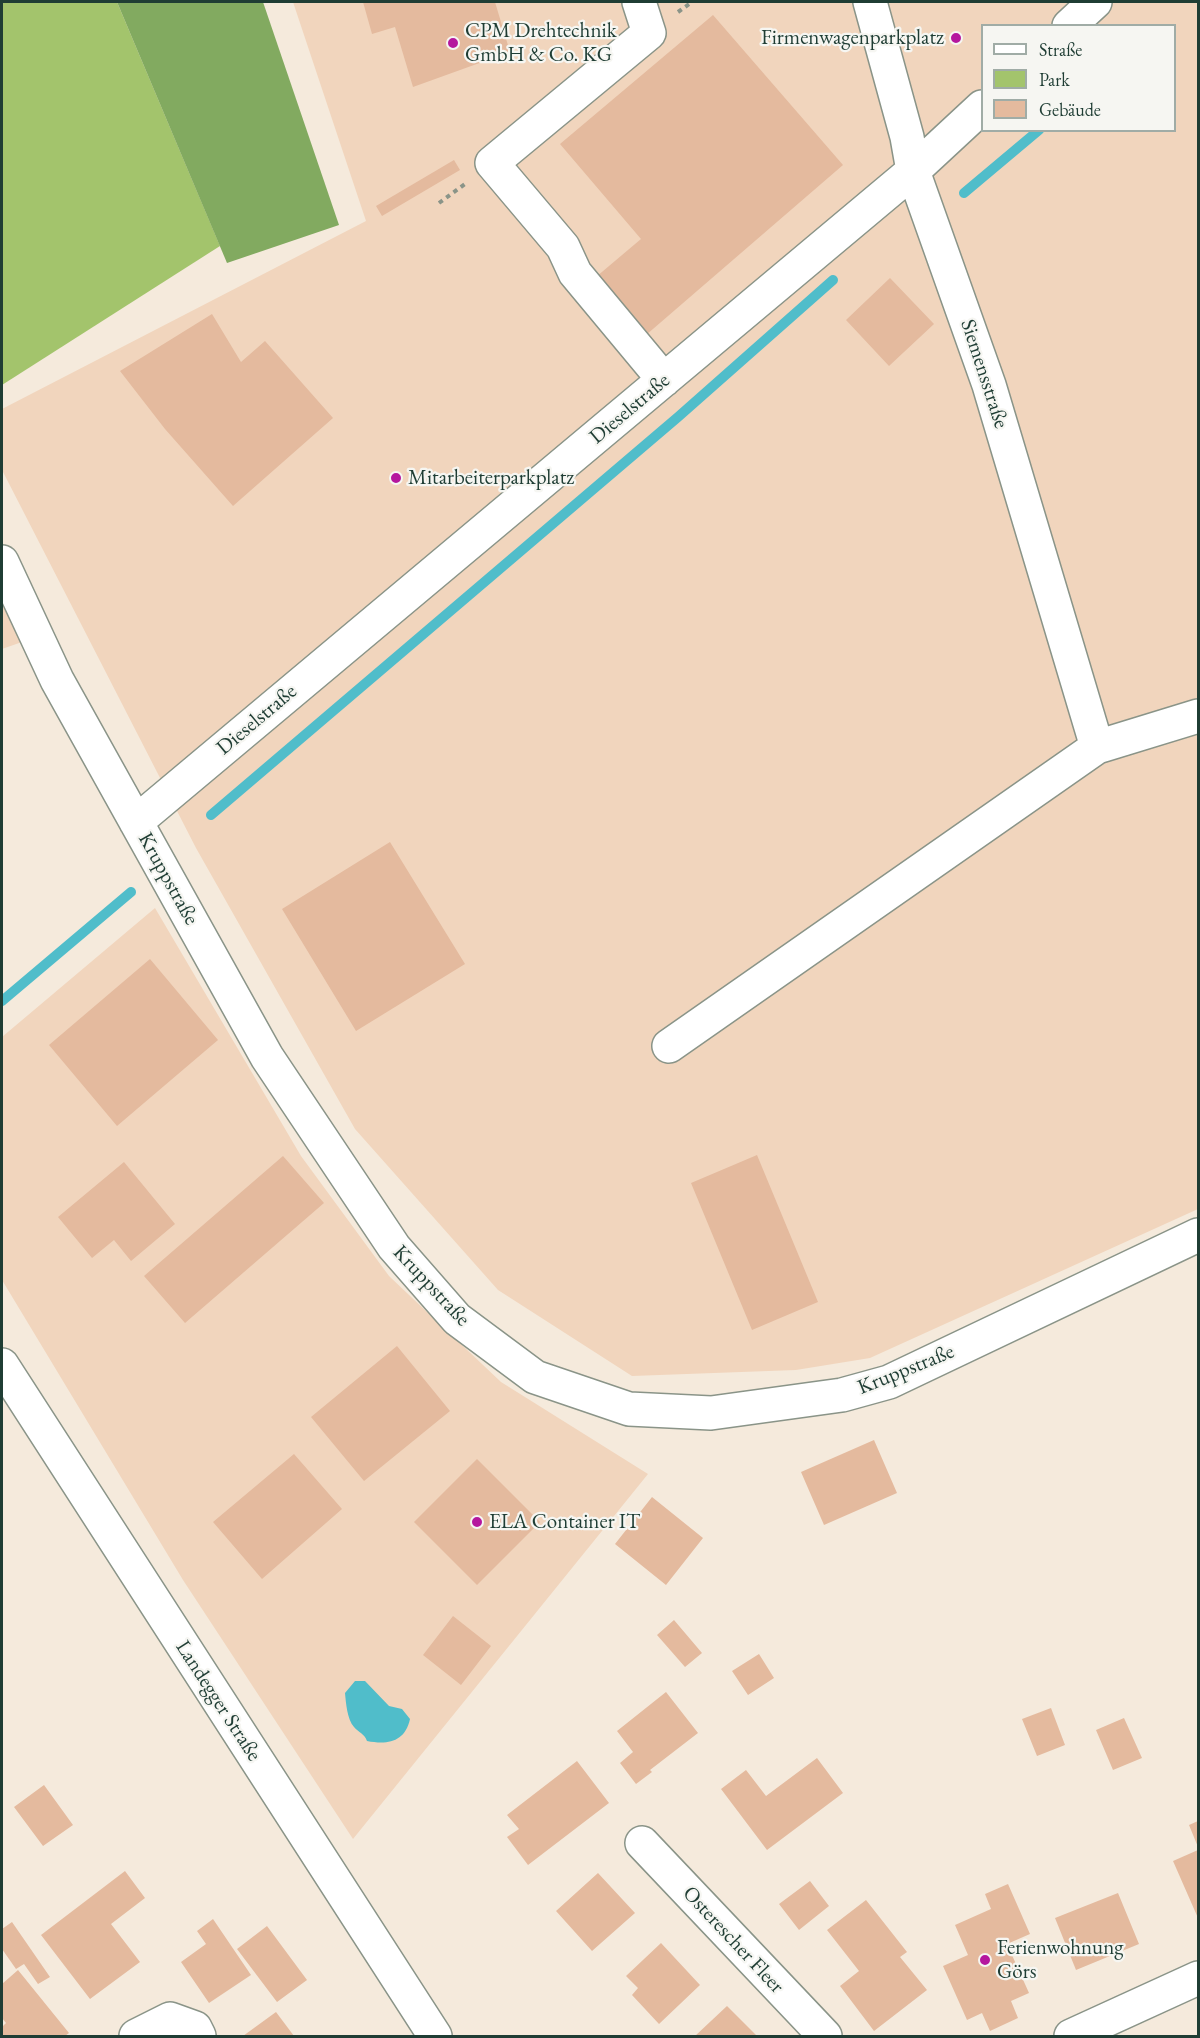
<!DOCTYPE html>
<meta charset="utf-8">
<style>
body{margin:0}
#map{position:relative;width:1200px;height:2038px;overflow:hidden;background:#f5eadc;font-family:"EB Garamond",serif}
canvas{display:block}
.frame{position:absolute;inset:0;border:3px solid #1f3d34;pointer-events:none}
.legend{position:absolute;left:981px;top:24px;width:195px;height:108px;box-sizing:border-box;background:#f6f6f2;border:2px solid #a0aca6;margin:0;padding:8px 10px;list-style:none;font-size:18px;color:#1f3d34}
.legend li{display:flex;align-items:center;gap:12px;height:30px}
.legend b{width:30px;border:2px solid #a0aca6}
</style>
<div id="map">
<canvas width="1200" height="2038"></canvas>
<div class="frame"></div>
<ul class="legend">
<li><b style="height:8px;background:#fff"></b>Straße</li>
<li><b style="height:16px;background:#a3c46c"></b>Park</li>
<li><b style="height:16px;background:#e4ba9e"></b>Gebäude</li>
</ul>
</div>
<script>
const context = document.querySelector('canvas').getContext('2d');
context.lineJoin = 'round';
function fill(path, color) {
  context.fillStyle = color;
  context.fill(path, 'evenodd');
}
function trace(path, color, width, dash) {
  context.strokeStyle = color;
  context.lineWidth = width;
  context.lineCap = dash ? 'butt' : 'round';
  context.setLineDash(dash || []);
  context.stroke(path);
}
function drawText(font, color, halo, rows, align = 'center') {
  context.font = font + ' "EB Garamond",serif';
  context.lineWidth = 4.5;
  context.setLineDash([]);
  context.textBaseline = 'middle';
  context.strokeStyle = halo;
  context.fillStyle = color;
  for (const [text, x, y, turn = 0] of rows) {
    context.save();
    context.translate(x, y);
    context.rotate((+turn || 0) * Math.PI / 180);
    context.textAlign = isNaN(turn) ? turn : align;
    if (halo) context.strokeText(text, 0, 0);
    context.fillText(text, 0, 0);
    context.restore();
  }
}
const built = new Path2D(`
 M293 2H1198V1209L870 1358 796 1370 632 1376 498 1290 355 1129 196 848 2 470V409L366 221ZM982 26H1174V130H982Z
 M2 605 22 642 2 649Z
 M155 908 301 1156 389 1276 501 1382 648 1474 353 1839 183 1580 2 1280V1037Z`);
const green = new Path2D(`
 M2 2H117L220 246 2 385Z`);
const forest = new Path2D(`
 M117 2H263L339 225 227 263Z`);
const water = new Path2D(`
 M355 1681H365L389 1706 402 1709 410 1719C405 1742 388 1745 367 1741 364 1733 359 1733 354 1727 347 1719 346 1703 345 1693Z`);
const stream = new Path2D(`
 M964 193 1039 130
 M211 815 678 417 833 280
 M2 1001 131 892`);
const building = new Path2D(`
 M363 2H495L510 52 413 87 395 27 372 34Z
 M713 15 843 165 646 335 596 277 641 239 560 144Z
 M454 160 460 170 382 216 376 206Z
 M890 278 934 324 889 366 846 320Z
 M212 314 241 362 265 341 333 418 233 506 165 429 120 371Z
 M390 842 465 964 356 1031 282 909Z
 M150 959 218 1040 117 1126 49 1045Z
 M757 1155 818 1302 752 1330 691 1183Z
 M283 1156 324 1203 185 1323 144 1276Z
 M124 1162 175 1224 131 1261 114 1240 92 1258 58 1217Z
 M397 1346 450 1411 364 1481 311 1417Z
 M874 1440 897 1493 824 1525 801 1472Z
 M294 1454 342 1509 262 1579 213 1522Z
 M477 1459 540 1522 477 1585 414 1522Z
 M652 1497 703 1538 666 1585 615 1544Z
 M453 1616 491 1646 461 1685 423 1655Z
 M674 1620 702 1653 685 1667 657 1635Z
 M759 1654 774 1678 748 1695 732 1671Z
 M666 1692 698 1733 650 1770 652 1772 636 1784 620 1763 633 1752 617 1731Z
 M1051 1708 1065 1745 1037 1756 1022 1719Z
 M1124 1718 1142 1758 1113 1770 1096 1730Z
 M817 1758 843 1793 767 1850 721 1789 746 1770 766 1796Z
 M577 1761 609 1803 528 1865 507 1837 519 1829 507 1815Z
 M44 1785 73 1825 43 1846 14 1807Z
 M1198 1821V1847L1189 1825Z
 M1198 1850V1918L1173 1861Z
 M125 1871 145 1898 111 1924 140 1962 90 1999 41 1935Z
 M598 1873 635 1913 592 1951 556 1911Z
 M810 1881 829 1906 799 1930 779 1904Z
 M1008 1884 1030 1934 1007 1944 1029 1993 1011 2001 1018 2018 990 2031 982 2013 967 2020 943 1966 968 1955 955 1925 991 1909 985 1894Z
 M1118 1893 1139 1944 1076 1970 1055 1918Z
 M866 1900 907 1952 900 1957 927 1990 874 2031 840 1986 859 1971 827 1930Z
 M213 1919 251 1975 209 2003 181 1962 206 1944 197 1931Z
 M12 1922 50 1977 38 1984 24 1964 16 1969 2 1949V1929Z
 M267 1926 307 1980 277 2002 237 1949Z
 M661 1943 700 1985 659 2024 632 1995 638 1988 626 1976Z
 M18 1970 69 2033 65 2036H2V2027L6 2023 2 2018V1984Z
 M727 2006 757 2036H695Z
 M276 2012 294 2036H243Z`);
const path = new Path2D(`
 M678 12 692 2
 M439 203 465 184`);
const minor = new Path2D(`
 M639 2 649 33 492 163 563 247 575 273 664 380
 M870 2 907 137 913 171 989 385 1097 747
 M1069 26 1095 2
 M2 562 57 680 267 1057 394 1247 457 1319 535 1377 629 1409 711 1413 842 1395 889 1382 1198 1235
 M136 822 913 171 982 107
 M669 1046 1097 747 1198 716
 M642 1843 825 2036
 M136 2036 170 2019 195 2028 199 2036
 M1071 2036 1198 1978`);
const major = new Path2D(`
 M2 1365 435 2036`);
const markers = [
 [956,38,6,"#b5179e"],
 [453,43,6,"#b5179e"],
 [396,478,6,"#b5179e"],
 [477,1522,6,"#b5179e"],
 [985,1960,6,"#b5179e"]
];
const poiNames = [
 ["CPM Drehtechnik",465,31],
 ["GmbH & Co. KG",465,55],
 ["Firmenwagenparkplatz",944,38,"right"],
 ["Mitarbeiterparkplatz",408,478],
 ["ELA Container IT",489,1522],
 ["Ferienwohnung",997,1948],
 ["Görs",997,1972]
];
const streetNames = [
 ["Siemensstraße",984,374,72],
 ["Dieselstraße",630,409,-40],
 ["Dieselstraße",257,720,-40],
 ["Kruppstraße",168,879,61],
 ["Kruppstraße",431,1286,47],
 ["Kruppstraße",906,1370,-22],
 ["Landegger Straße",218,1701,57],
 ["Osterescher Fleer",733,1940,47]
];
fill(built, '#f1d5bd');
fill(green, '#a3c46c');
fill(forest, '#82aa60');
fill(water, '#50bdca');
trace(stream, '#50bdca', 10);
fill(building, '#e4ba9e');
trace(minor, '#8a9488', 36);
trace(major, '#8a9488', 36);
trace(path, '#8a9488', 4, [4.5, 4.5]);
trace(minor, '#fff', 33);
trace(major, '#fff', 33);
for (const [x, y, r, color] of markers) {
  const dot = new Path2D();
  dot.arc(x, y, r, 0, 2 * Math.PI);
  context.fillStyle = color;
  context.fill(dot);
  trace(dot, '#f6f6f2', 2);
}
drawText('21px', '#1f3d34', '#f6f6f2', poiNames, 'left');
drawText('21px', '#1f3d34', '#f6f6f2', streetNames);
</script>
